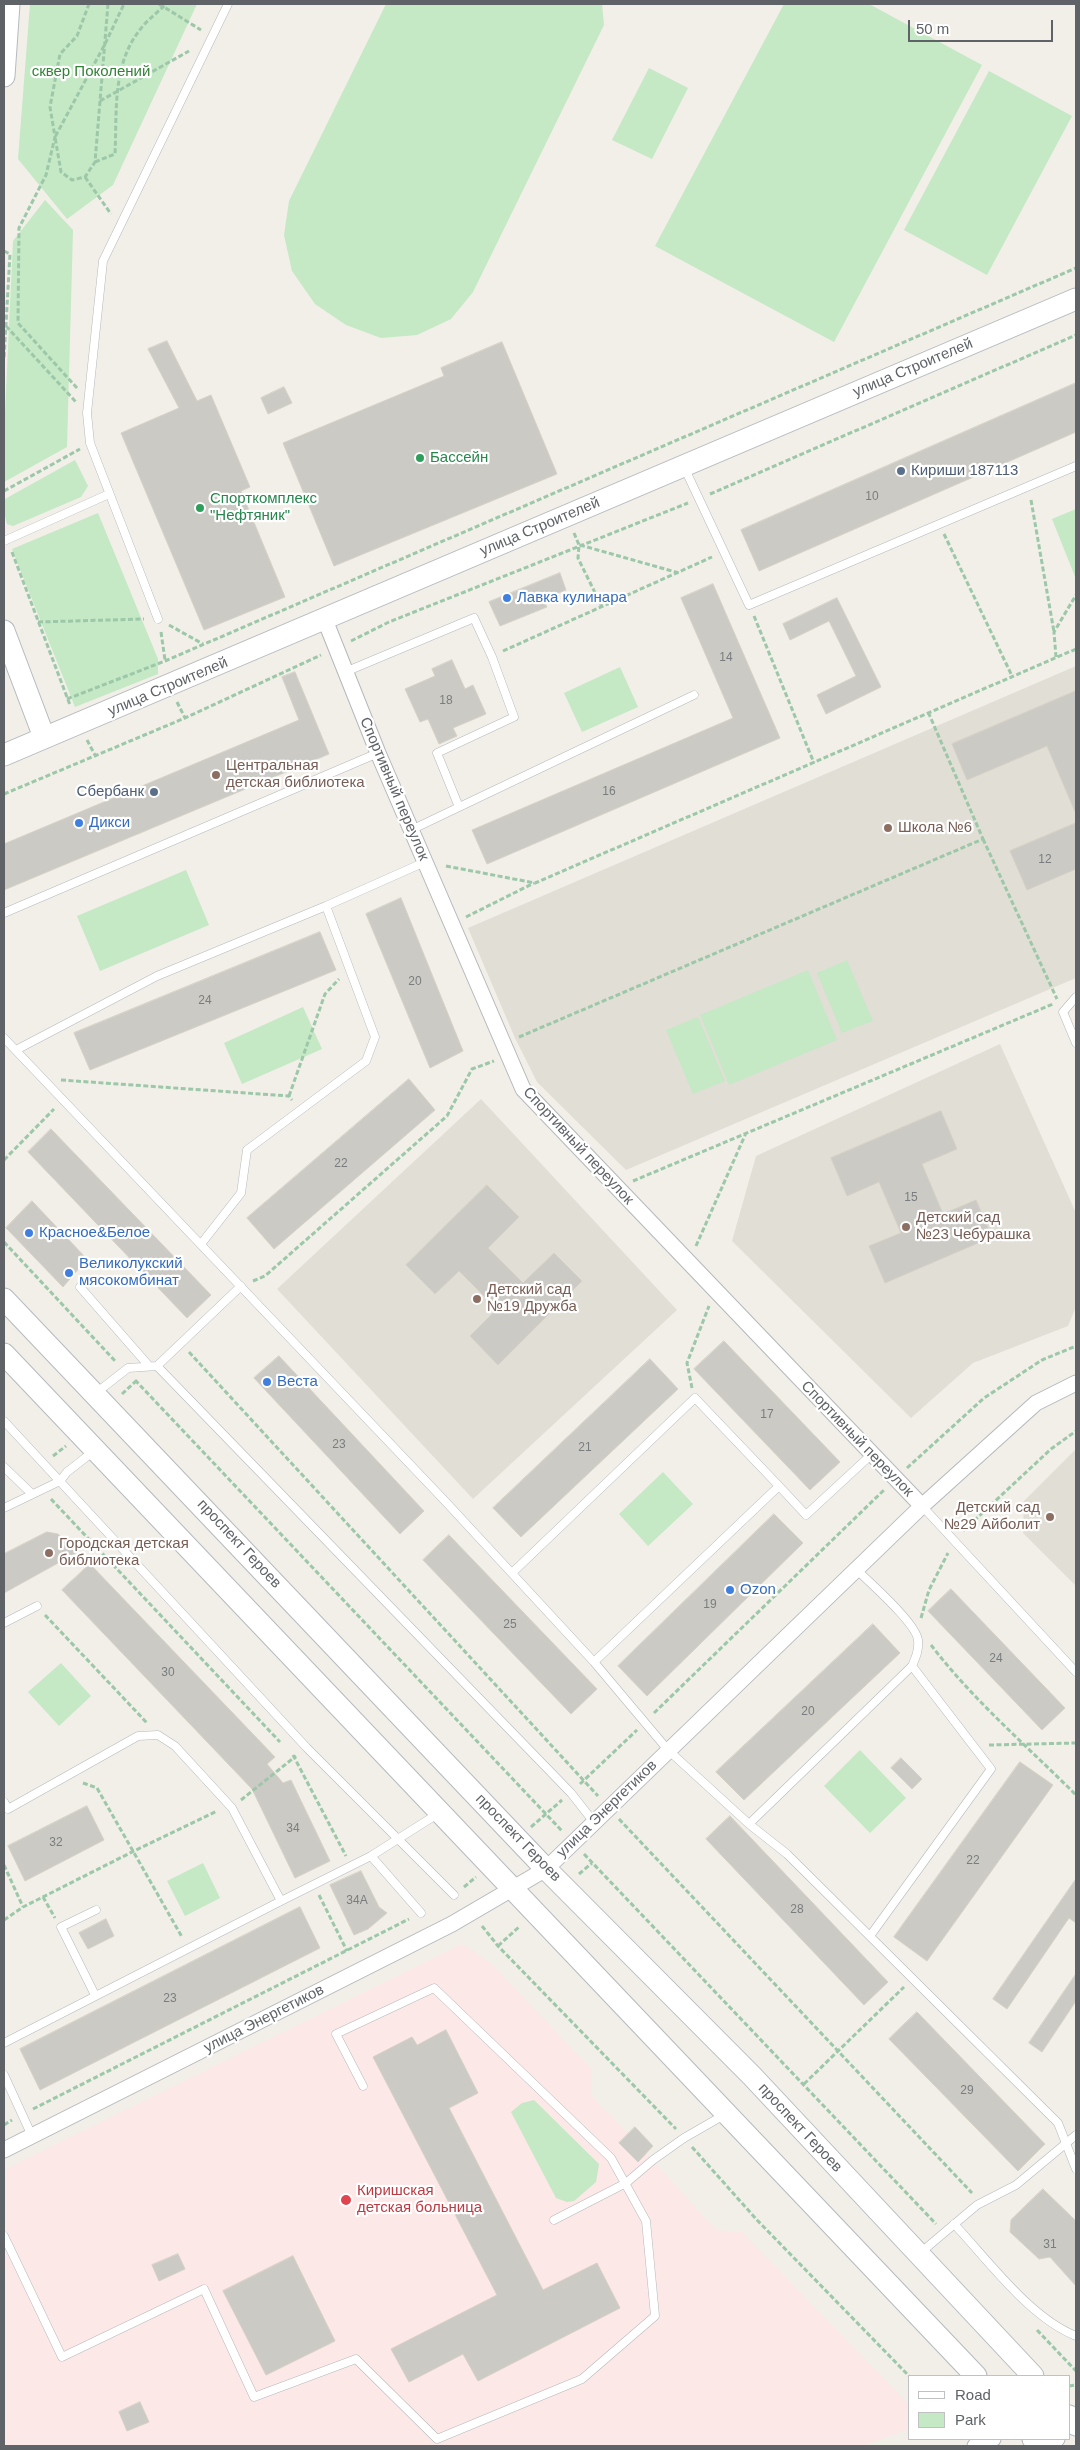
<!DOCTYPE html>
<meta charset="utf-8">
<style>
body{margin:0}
#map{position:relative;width:1080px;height:2450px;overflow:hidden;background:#f1efe8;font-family:Helvetica,sans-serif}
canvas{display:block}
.frame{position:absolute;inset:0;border:5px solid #5f6368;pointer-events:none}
.legend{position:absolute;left:908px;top:2375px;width:162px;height:65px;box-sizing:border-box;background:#fff;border:1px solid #bfc1c3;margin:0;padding:6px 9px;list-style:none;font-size:15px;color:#5f6368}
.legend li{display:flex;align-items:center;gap:10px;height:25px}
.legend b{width:25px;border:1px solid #bfc1c3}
.scale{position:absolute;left:908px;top:20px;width:145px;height:22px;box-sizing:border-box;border:2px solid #5f6368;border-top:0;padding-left:6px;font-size:15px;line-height:18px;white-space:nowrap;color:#5f6368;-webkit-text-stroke:4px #fff;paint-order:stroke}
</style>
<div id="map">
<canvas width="1080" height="2450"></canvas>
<div class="frame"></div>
<ul class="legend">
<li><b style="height:6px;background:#fff"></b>Road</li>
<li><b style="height:14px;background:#c5e8c5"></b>Park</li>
</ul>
<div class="scale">50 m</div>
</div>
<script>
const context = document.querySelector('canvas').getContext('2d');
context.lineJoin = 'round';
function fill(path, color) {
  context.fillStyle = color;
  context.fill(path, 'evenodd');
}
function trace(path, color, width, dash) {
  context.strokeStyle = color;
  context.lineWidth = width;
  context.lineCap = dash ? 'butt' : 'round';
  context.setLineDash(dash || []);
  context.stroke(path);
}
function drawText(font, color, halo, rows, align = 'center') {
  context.font = font + ' Helvetica,sans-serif';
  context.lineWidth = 4.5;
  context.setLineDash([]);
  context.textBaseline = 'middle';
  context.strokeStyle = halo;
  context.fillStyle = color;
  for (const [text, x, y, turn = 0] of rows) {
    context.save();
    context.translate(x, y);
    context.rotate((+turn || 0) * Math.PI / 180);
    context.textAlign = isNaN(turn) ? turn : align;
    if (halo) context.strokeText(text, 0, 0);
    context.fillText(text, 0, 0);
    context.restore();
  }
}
const education = new Path2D(`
 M1076 666V978L626 1170 537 1082 515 1038 468 928Z
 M1000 1044 1076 1213V1307L1068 1326 973 1363 911 1418 732 1241 756 1156Z
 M481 1099 677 1310 473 1499 277 1289Z
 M1076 1449V1586L1023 1533 1024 1501Z`);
const medical = new Path2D(`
 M462 1944 492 1964 592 2070V2096L628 2134 635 2127 653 2146 646 2153 716 2230 742 2232 909 2405V2429L862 2446H4V2170Z`);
const green = new Path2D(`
 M30 4H197L113 185 67 219 18 159Z
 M386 4H602L604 25 473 292 451 319 417 335 381 338 346 325 315 304 292 271 284 235 289 201Z
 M784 4H869L982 65 834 342 655 246Z
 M649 68 688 88 652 159 612 140Z
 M989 71 1072 116 987 275 904 230Z
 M45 200 73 230 67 447 4 482V434L13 241Z
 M75 460 88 486 81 497 13 526 7 524 4 512 5 499Z
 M1076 509V579L1052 519Z
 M98 513 158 659V674L75 707 12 549Z
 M620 667 638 707 582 732 564 693Z
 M186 870 209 925 100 971 77 916Z
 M847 960 873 1021 842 1033 817 973Z
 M808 970 837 1040 729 1085 700 1015Z
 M303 1007 322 1049 242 1084 224 1043Z
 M698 1017 725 1081 693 1094 666 1030Z
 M663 1472 693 1504 648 1546 619 1514Z
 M61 1663 91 1696 59 1726 28 1692Z
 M860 1750 906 1798 870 1833 824 1786Z
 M203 1863 220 1898 185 1916 167 1881Z
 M534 2100 599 2164 596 2182 574 2201 567 2202 556 2198 511 2112 522 2103Z`);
const building = new Path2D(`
 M167 341 197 401 211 395 250 487 241 491 285 597 204 630 121 433 179 408 148 349Z
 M502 342 557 474 334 566 283 443 444 376 441 368Z
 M1076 383V432L759 571 741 530Z
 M284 387 292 403 268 414 261 398Z
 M560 573 566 590 543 599 547 607 500 626 489 602Z
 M713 584 780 738 487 864 472 830 733 718 681 598Z
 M837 598 881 687 826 714 817 695 856 676 829 621 790 640 783 624Z
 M452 660 465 689 473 685 486 714 453 728 457 736 439 744 428 719 420 722 405 689 435 676 432 669Z
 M295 672 329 754 4 890V844L299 720 282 677Z
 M1076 691V814L1047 746 967 780 952 744Z
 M1076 823V869L1027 890 1010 851Z
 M401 898 463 1051 430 1068 366 914Z
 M320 932 336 970 90 1070 74 1033Z
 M409 1079 435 1110 274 1249 247 1218Z
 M941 1111 957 1149 922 1164 943 1214 976 1200 992 1237 885 1283 869 1246 901 1233 879 1182 847 1196 831 1158Z
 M51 1129 211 1295 187 1318 28 1152Z
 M487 1185 519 1217 488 1248 523 1283 554 1253 582 1281 498 1365 470 1336 497 1309 459 1271 435 1294 406 1265Z
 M32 1201 87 1259 63 1287 6 1228Z
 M724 1341 840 1462 810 1490 694 1369Z
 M279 1356 424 1511 400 1534 254 1378Z
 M650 1359 678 1389 521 1537 493 1508Z
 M774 1514 803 1543 647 1696 618 1666Z
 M47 1532 58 1534 78 1552 4 1593V1554Z
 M449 1535 597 1689 571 1714 423 1560Z
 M90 1564 275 1757 267 1764 283 1783 291 1780 330 1861 295 1878 252 1789 62 1590Z
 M951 1589 1065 1708 1042 1730 928 1611Z
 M873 1624 900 1653 744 1800 716 1772Z
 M901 1758 922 1779 912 1789 891 1768Z
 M1020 1762 1053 1785 927 1961 894 1937Z
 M87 1806 104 1840 25 1881 8 1846Z
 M730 1816 888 1982 864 2005 706 1839Z
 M361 1871 379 1907 387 1913 368 1929 354 1935 330 1885Z
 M1076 1879V1923L1069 1918 1007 2009 993 1999Z
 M300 1907 320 1948 40 2090 20 2049Z
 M106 1919 114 1936 88 1949 79 1933Z
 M1076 1974V2001L1042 2052 1029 2043Z
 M917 2012 1045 2144 1018 2171 889 2039Z
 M446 2030 478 2093 449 2108 543 2290 597 2263 620 2308 478 2381 463 2354 409 2382 391 2349 497 2295 373 2057 412 2037 417 2045Z
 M635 2127 653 2146 638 2162 619 2143Z
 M1043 2189 1076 2221V2286L1050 2257 1039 2259 1010 2232 1011 2220Z
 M178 2254 185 2269 159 2281 152 2265Z
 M293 2256 335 2341 266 2375 223 2291Z
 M140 2402 149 2422 127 2431 119 2412Z`);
const path = new Path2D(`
 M108 4 95 162 85 177 72 180 61 172 55 137 105 44 124 4
 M159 4 201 30
 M100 101 189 51
 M95 162 115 154C117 113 112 66 139 31 146 21 157 13 166 4
 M85 177 111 214
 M4 251 10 254 4 359
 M6 326 76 402
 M77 388 18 323 19 228 46 175 55 137 50 107 60 54 77 36 89 4
 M4 491 80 449
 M710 494 1076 335
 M1031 500 1054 632
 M574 533 579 545 578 558 602 607
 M944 534 1013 678
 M580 545 679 573
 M12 552 70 705
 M754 616 814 763
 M38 622 144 619
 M169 625 203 644
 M161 632 165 660
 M351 641 389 622 688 503
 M503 651 712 557
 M1056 657 1054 632 1076 595
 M67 699 165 661 1076 268
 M177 702 185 718
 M87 740 96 757
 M4 794 185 718 321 655
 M983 839 1057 999
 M446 866 535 883 1076 649
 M466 917 534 883
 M519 1037 983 839 929 714
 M61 1080 289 1096 292 1100
 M289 1096 325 994 339 979
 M4 1160 54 1109
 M633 1181 1053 1004
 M4 1242 116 1362
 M696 1246 746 1133
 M253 1281 265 1276 447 1116 472 1069 494 1061
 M189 1352 598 1796
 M135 1380 562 1831
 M692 1388 687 1363 709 1306
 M122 1394 136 1381
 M53 1456 66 1446
 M907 1468 984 1398 1042 1360 1076 1346
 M51 1499 280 1742
 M963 1531 1051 1449 1076 1431
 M45 1615 147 1723
 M921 1618 929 1590 948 1553
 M931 1645C973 1700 1027 1746 1076 1795
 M654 1713 884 1490
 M989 1745 1076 1743
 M293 1755 346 1856
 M83 1783 97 1788 182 1937
 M580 1784 637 1730
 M241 1800 296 1756
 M619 1819 972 2193
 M531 1827 562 1800
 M584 1854 936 2224
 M4 1865 23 1907
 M579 1874 592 1863
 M464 1887 476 1877
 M319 1895 347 1951
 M43 1897 55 1918
 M4 1920 23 1907 134 1851 217 1811
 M482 1926 498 1946 676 2129
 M498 1946 520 1926
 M804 2084 904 1987
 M33 2109 409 1919
 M4 2125 12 2120
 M692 2147 757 2220 909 2376
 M1037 2330 1076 2371
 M1069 2386 1076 2385`);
const lane = new Path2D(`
 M684 467 749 605 1076 466
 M4 541 109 494
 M158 619 90 443 87 413 103 261 228 4
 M345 672 474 618 492 657 514 717 437 753 459 807
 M411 830 694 695
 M4 913 378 753
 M1076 997 1063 1012 1076 1043
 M4 1038 445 1501 594 1662 668 1750 749 1824 787 1854 1058 2123 1076 2169
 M16 1050 157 976 326 906
 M201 1244 241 1193 247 1150 366 1061 375 1037 326 906 425 862
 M80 1287 149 1366
 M157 1366 571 1793 593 1821
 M96 1393 128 1368 157 1366 241 1286
 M4 1421 307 1748 454 1895
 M4 1467 32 1494
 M779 1486 806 1515 872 1454
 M922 1506 1076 1672
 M4 1508 60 1481 67 1472 94 1451
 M512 1573 695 1398 779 1486 594 1662
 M4 1623 37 1606
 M4 1802 8 1809 138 1736 158 1735 175 1746 232 1808 281 1901 4 2043
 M749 1824 912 1666C916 1657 919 1650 918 1640 916 1623 870 1583 856 1569
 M371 1856 421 1913
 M281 1901 371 1856 439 1813
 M870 1936 991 1769 912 1666
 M95 1995 61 1927 96 1910
 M4 2075 32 2136
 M554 2220 626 2183 653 2160 684 2138 724 2115
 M954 2224C988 2260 1030 2318 1076 2336
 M4 2236 62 2357 204 2289 254 2397 356 2359 437 2439 582 2379 655 2316 646 2221 611 2158 434 1988 336 2034 363 2086
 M919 2254 977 2205 1016 2185 1076 2135`);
const street = new Path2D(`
 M325 620 378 753 523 1089 922 1506
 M4 2150 452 1924 546 1869 922 1506 1036 1403 1076 1383
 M975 2446 993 2439
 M1034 2446 1057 2439`);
const secondary = new Path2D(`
 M4 76 9 4
 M4 631 44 737
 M4 755 1076 299
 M4 1299 546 1869 752 2076 1033 2376
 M4 1354 976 2376
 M1069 2416 1076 2425
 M1033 2439 1040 2446`);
const markers = [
 [420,458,5,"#2e9e5b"],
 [901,471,5,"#5c6f8a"],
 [200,508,5,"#2e9e5b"],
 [507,598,5,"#3f7fe0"],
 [216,775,5,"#8d6e63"],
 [154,792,5,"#5c6f8a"],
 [79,823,5,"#3f7fe0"],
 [888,828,5,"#8d6e63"],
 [906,1227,5,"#8d6e63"],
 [29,1233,5,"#3f7fe0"],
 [69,1273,5,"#3f7fe0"],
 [477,1299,5,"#8d6e63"],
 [267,1382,5,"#3f7fe0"],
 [1050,1517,5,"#8d6e63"],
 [49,1553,5,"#8d6e63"],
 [730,1590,5,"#3f7fe0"],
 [346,2200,6,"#e0444e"]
];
const numberNames = [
 ["10",872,497],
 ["14",726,658],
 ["18",446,701],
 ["16",609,792],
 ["12",1045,860],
 ["20",415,982],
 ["24",205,1001],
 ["22",341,1164],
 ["15",911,1198],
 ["17",767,1415],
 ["23",339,1445],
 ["21",585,1448],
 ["19",710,1605],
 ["25",510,1625],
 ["24",996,1659],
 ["30",168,1673],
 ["20",808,1712],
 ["34",293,1829],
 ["32",56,1843],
 ["22",973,1861],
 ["34А",357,1901],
 ["28",797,1910],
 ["23",170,1999],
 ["29",967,2091],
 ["31",1050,2245]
];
const parkNames = [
 ["сквер Поколений",91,72]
];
const streetNames = [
 ["улица Строителей",913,368,-23],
 ["улица Строителей",540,527,-23],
 ["улица Строителей",168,687,-23],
 ["Спортивный переулок",394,789,67],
 ["Спортивный переулок",578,1146,47],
 ["Спортивный переулок",857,1439,46],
 ["проспект Героев",239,1544,47],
 ["улица Энергетиков",607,1809,-44],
 ["проспект Героев",518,1838,46],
 ["улица Энергетиков",264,2019,-27],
 ["проспект Героев",800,2128,47]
];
const leisureNames = [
 ["Бассейн",430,458],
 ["Спорткомплекс",210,499],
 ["\"Нефтяник\"",210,516]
];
const serviceNames = [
 ["Кириши 187113",911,471],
 ["Сбербанк",144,792,"right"]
];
const shopNames = [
 ["Лавка кулинара",517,598],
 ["Дикси",89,823],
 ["Красное&Белое",39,1233],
 ["Великолукский",79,1264],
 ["мясокомбинат",79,1281],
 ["Веста",277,1382],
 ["Ozon",740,1590]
];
const educationNames = [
 ["Центральная",226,766],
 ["детская библиотека",226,783],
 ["Школа №6",898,828],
 ["Детский сад",916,1218],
 ["№23 Чебурашка",916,1235],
 ["Детский сад",487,1290],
 ["№19 Дружба",487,1307],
 ["Детский сад",1040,1508,"right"],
 ["№29 Айболит",1040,1525,"right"],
 ["Городская детская",59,1544],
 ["библиотека",59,1561]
];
const healthNames = [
 ["Киришская",357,2191],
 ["детская больница",357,2208]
];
fill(education, '#e1ded6');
fill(medical, '#fce8e6');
fill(green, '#c5e8c5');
fill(building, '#cccac5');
trace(building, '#d6d1c6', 1);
trace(lane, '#b5b8bc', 9);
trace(street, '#b5b8bc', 17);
trace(secondary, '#b6babf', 23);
trace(path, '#9cc7a9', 3, [5, 2.5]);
trace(lane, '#fff', 8);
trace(street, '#fff', 15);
trace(secondary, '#fff', 21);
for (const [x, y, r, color] of markers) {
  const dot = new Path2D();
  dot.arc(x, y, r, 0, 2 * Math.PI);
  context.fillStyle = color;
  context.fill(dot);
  trace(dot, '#fff', 2);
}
drawText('12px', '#7a7d7f', null, numberNames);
drawText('15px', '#348238', '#fff', parkNames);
drawText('15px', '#5f6368', '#fff', streetNames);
drawText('15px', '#27864d', '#fff', leisureNames, 'left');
drawText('15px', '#4e5e75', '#fff', serviceNames, 'left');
drawText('15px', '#366cbe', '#fff', shopNames, 'left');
drawText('15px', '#785e54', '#fff', educationNames, 'left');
drawText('15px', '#be3a42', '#fff', healthNames, 'left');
</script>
